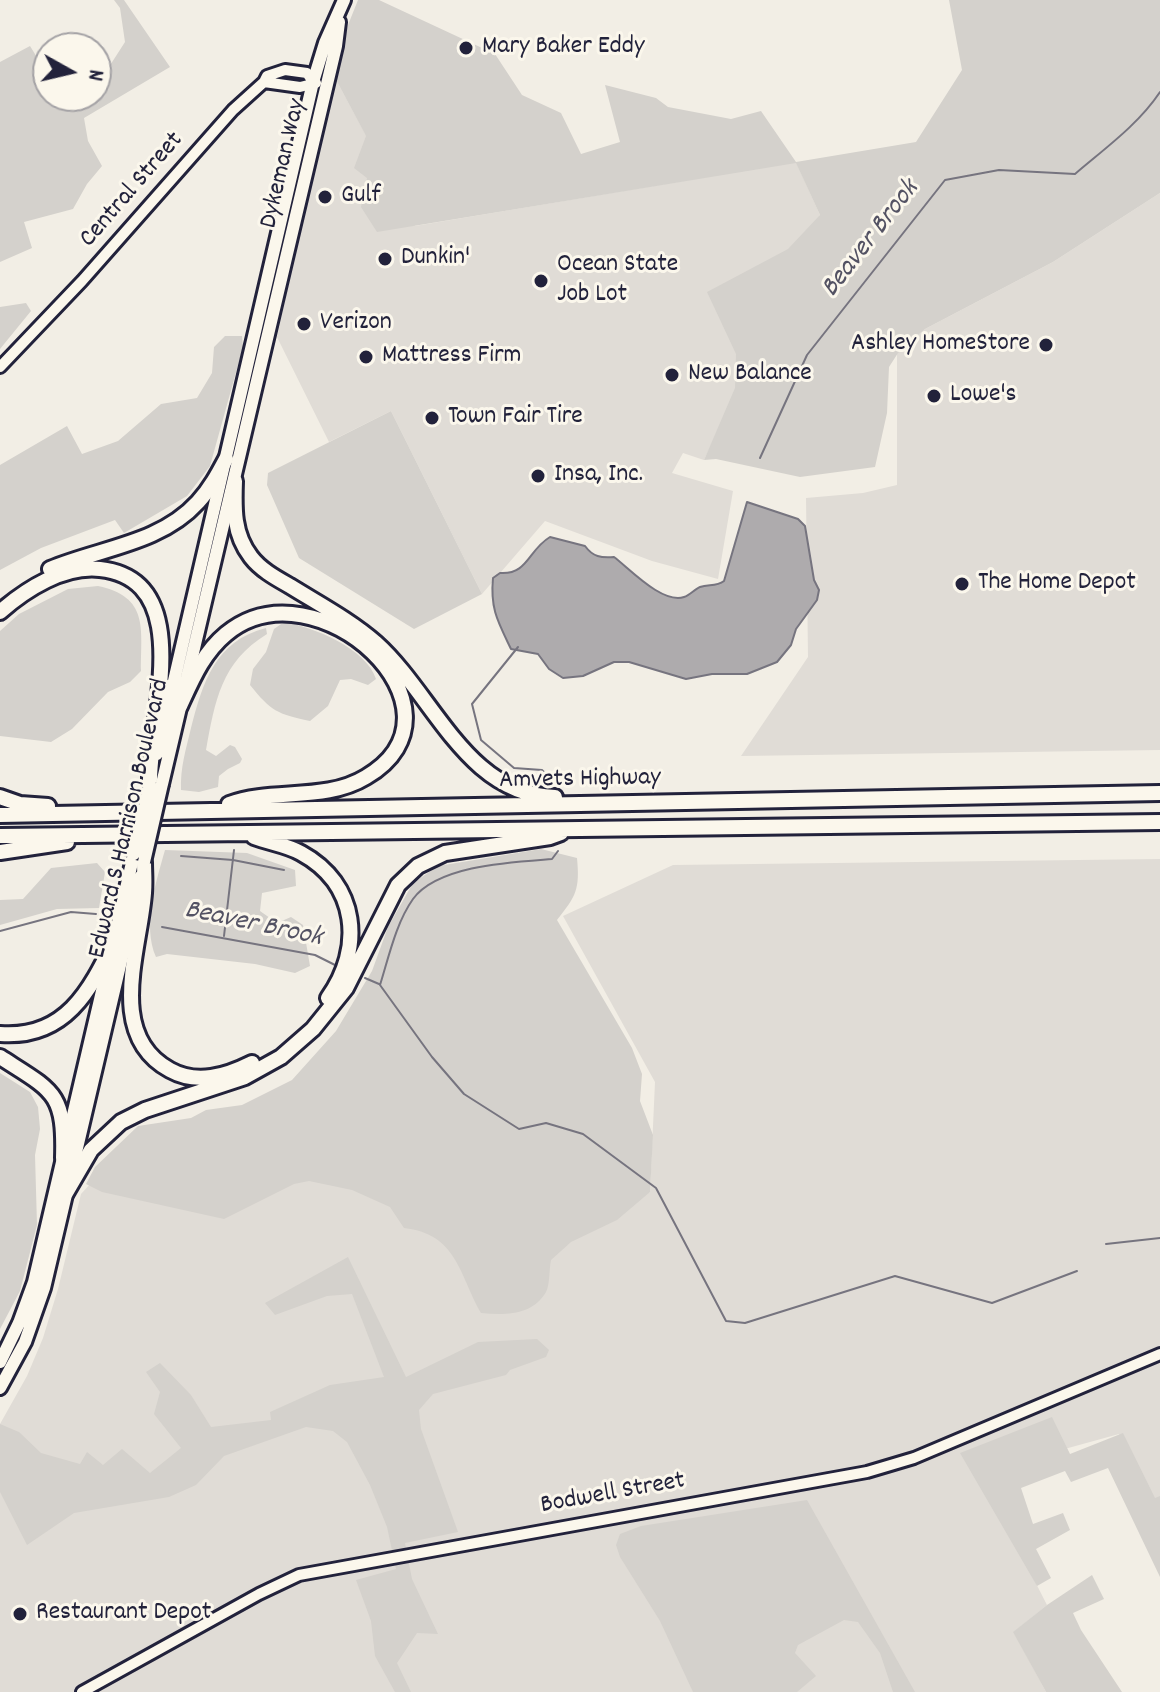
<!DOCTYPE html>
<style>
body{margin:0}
#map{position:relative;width:1160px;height:1692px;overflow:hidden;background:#f2eee5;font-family:Dekko,sans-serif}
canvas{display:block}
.north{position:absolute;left:32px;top:32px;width:80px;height:80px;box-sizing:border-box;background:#fbf7ec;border:2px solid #a4a2a5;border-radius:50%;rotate:98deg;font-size:22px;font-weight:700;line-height:32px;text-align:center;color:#22223b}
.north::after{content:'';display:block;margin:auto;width:28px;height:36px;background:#22223b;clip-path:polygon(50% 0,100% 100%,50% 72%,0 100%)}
</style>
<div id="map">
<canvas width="1160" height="1692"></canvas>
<div class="north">N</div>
</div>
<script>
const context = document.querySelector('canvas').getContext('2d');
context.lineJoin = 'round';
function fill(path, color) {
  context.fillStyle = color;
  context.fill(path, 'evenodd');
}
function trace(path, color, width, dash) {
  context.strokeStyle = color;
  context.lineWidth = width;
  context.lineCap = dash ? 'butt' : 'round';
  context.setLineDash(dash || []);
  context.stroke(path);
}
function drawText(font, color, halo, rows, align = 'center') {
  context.font = font + ' Dekko,sans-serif';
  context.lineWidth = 6;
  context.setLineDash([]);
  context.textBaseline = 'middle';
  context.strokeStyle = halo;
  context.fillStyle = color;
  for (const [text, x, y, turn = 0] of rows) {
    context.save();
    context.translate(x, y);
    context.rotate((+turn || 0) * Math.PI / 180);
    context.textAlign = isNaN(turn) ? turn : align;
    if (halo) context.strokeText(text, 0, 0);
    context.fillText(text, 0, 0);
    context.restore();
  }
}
const built = new Path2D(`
 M334 76 415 226 796 162 820 215 704 460 683 453 672 473 733 491 718 579 652 561 545 521 482 594 391 411 329 442 277 337Z
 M1160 193V750L741 756 808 657 806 498 863 493 897 485V353L925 329 1053 262Z
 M1160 859V1523L1155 1527 1119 1434 1061 1450 982 1478 1047 1605 1014 1632 1046 1692H0V1424L27 1376 43 1338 58 1289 81 1194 132 1138 616 1204 650 1192 655 1082 563 916 673 865Z`);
const green = new Path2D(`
 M114 0H124L170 67 84 118 88 141 102 166 87 184 73 209 24 222 32 248 0 262V62L30 46 48 75V96H96V75L107 70 125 42 120 8Z
 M358 0H379L495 54 522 95 561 113 581 154 620 142 605 85 656 98 668 107 731 119 761 111 796 162 916 142 962 70 949 0H1160V193L1053 262 925 329 898 353 889 367 887 413 875 467 800 477 716 459 704 460 735 388 736 354 707 292 788 249 820 215 796 163 377 232 361 207 367 178 354 168 366 136 334 76 348 25Z
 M26 303 31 311 0 349V307Z
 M225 336H242L243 347 210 466 187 496 124 533 115 520 41 548 0 570V465L67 426 82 454 118 441 161 404 197 398 212 373 214 347Z
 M391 411 482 594 414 629 299 558 267 485 268 473Z
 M98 586C149 597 141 628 141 671L130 682 108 692 72 729 51 742 0 736V631L19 614 68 589Z
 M284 622C313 627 366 648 376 679L368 685 351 679 340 680 328 706 310 721C277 714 271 711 250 685L253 669 266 652 274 629Z
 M266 628 267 634C221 662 215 701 206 750L216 756 230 745 235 747 242 759 240 763 228 769 219 776 218 787 199 792 181 790C180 768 186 749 191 728 203 682 215 641 266 628Z
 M541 849 577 858C580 890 576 896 557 920L632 1048 642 1074 640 1101 653 1135 650 1192 617 1220 571 1242 551 1260C549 1269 550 1284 546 1292 532 1316 505 1315 481 1313 459 1274 457 1234 404 1228L390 1207 352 1190 309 1181 294 1184 224 1219 102 1192 86 1184 95 1167 138 1126 191 1118 206 1110 242 1105 292 1080 336 1031 372 971 388 927 413 883 438 866Z
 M165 850 247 853 295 870 296 886 262 893 260 911 277 923 291 917 303 925 310 966 295 973 255 964 167 954 156 957C142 925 156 882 165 850Z
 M97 863 105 872 99 908 57 909 0 925V900L23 899 51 868Z
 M0 1073 30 1092 38 1107 40 1129 35 1155 37 1225 20 1291 0 1329Z
 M348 1257 406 1377 478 1342 537 1339 549 1350 546 1357 510 1370 506 1375 433 1394 419 1410 421 1429 458 1532 405 1543 412 1579 438 1634 417 1633 397 1663 411 1692H395L375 1656 371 1621 356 1580 396 1569 387 1527 370 1485 347 1442 333 1431 306 1427 224 1456 196 1485 169 1497 74 1513 27 1545 0 1492V1424L19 1432 41 1453 80 1464 87 1452 103 1465 122 1449 150 1473 181 1448 154 1414 160 1392 146 1372 160 1363 191 1395 211 1427 271 1420 270 1412 330 1385 384 1377 352 1294 327 1296 275 1315 265 1303Z
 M1052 1417 1070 1454 1123 1433 1155 1498 1160 1496V1577L1108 1468 1071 1482 1065 1471 1021 1488 1033 1524 1063 1513 1070 1530 1036 1549 1051 1578 1037 1586 960 1453Z
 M807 1500 915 1692H893L880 1653 858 1622 844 1620 798 1645 795 1653 816 1676 797 1692H693L660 1621 620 1557 616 1545 620 1534 641 1526Z
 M1092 1575 1104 1599 1073 1613 1081 1630 1122 1692H1046L1013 1632 1047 1605Z`);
const water = new Path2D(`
 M747 502 798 519 805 526 814 580 819 590 817 600 796 629 791 645 777 662 747 674H712L686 679 629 662H614L583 676 563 678 549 669 538 654 511 649C498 622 490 609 493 578L500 573C528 575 528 550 550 537L585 546C593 557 601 558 614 557 630 569 662 604 684 597 690 595 695 589 700 587 709 584 716 587 724 581Z`);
const stream = new Path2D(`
 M760 458 807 355 945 180 999 170 1075 174C1104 149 1138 125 1160 92
 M518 647 472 704 481 740 514 768 542 770 555 784
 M181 856 233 860 284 870
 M162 927 315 955 335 965
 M0 931 71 912 96 914
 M224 936 234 850
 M365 978 379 984
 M380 985 432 1057 464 1094 519 1129 546 1123 583 1134 656 1188 726 1321 745 1323 895 1276 992 1303 1077 1271
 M380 985C389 956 396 923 413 899 438 865 513 862 552 859L558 851
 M1106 1244 1160 1238`);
const minor = new Path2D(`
 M264 82 300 87 316 83
 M0 367 82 281 233 110 264 82 267 76 285 70 307 73 313 82
 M82 1692 259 1594 299 1575 867 1472 914 1458 1160 1354`);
const major = new Path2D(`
 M157 754 313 82 325 43 344 0
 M162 784 336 46 339 22
 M0 1362 19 1323 34 1282 134 854
 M0 1388 25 1342 44 1288 141 876`);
const highway = new Path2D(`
 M235 481C234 508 233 534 251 557 261 570 276 578 290 586 319 604 351 621 376 643 434 695 466 795 555 797
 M50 569C100 548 160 544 198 502 210 489 218 474 226 459
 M0 612C26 589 64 565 100 569 199 580 148 722 150 784
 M180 706C192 680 203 653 226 634 316 559 480 710 366 777 325 802 272 788 229 804
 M0 797 20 804 48 806
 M0 815 1160 793
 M0 836 1160 822
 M254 837C270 843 287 845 301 853 358 884 364 948 328 998
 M0 852 67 842
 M144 862C144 872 145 882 144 893 140 949 105 1035 170 1070 197 1085 226 1076 252 1063
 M0 1034C65 1039 90 991 114 941
 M0 1057C53 1091 65 1092 63 1158
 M66 1193 91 1150 121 1122 145 1110 245 1077 281 1057 313 1029 346 988 398 885 418 866 445 853 550 837 561 833`);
const majorBridge = new Path2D(`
 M134 854 150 784
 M144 862 162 784`);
const markers = [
 [466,48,8,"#22223b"],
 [325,197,8,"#22223b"],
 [385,259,8,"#22223b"],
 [541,281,8,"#22223b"],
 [304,324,8,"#22223b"],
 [1046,345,8,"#22223b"],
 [366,357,8,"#22223b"],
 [672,375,8,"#22223b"],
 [934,396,8,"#22223b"],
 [432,418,8,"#22223b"],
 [538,476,8,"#22223b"],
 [962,584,8,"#22223b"],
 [20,1614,8,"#22223b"]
];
const poiNames = [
 ["Mary Baker Eddy",482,48],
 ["Gulf",341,197],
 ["Dunkin'",401,259],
 ["Ocean State",557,266],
 ["Job Lot",557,296],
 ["Verizon",320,324],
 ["Ashley HomeStore",1030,345,"right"],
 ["Mattress Firm",382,357],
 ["New Balance",688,375],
 ["Lowe's",950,396],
 ["Town Fair Tire",448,418],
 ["Insa, Inc.",554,476],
 ["The Home Depot",978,584],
 ["Restaurant Depot",36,1614]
];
const streetNames = [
 ["Dykeman Way",285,164,-77],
 ["Central Street",133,191,-49],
 ["Amvets Highway",580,781,-1],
 ["Edward S Harrison Boulevard",131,819,-77],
 ["Bodwell Street",613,1495,-10]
];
const waterNames = [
 ["Beaver Brook",872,240,-52],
 ["Beaver Brook",253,926,12]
];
fill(built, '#e0dcd6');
fill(green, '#d4d1cc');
fill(water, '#aeabad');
trace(water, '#76747f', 2);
trace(stream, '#76747f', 2);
trace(minor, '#22223b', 16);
trace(major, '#22223b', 18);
trace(highway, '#22223b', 20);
trace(minor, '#fbf7ec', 10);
trace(major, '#fbf7ec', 12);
trace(highway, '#fbf7ec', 14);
trace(majorBridge, '#22223b', 18, []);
trace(majorBridge, '#fbf7ec', 12);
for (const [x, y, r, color] of markers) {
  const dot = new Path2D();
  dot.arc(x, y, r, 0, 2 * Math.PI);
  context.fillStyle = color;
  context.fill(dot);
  trace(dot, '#fbf7ec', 3);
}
drawText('26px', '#22223b', '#fbf7ec', poiNames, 'left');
drawText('26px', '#22223b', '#fbf7ec', streetNames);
drawText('italic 28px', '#535263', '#fbf7ec', waterNames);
</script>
